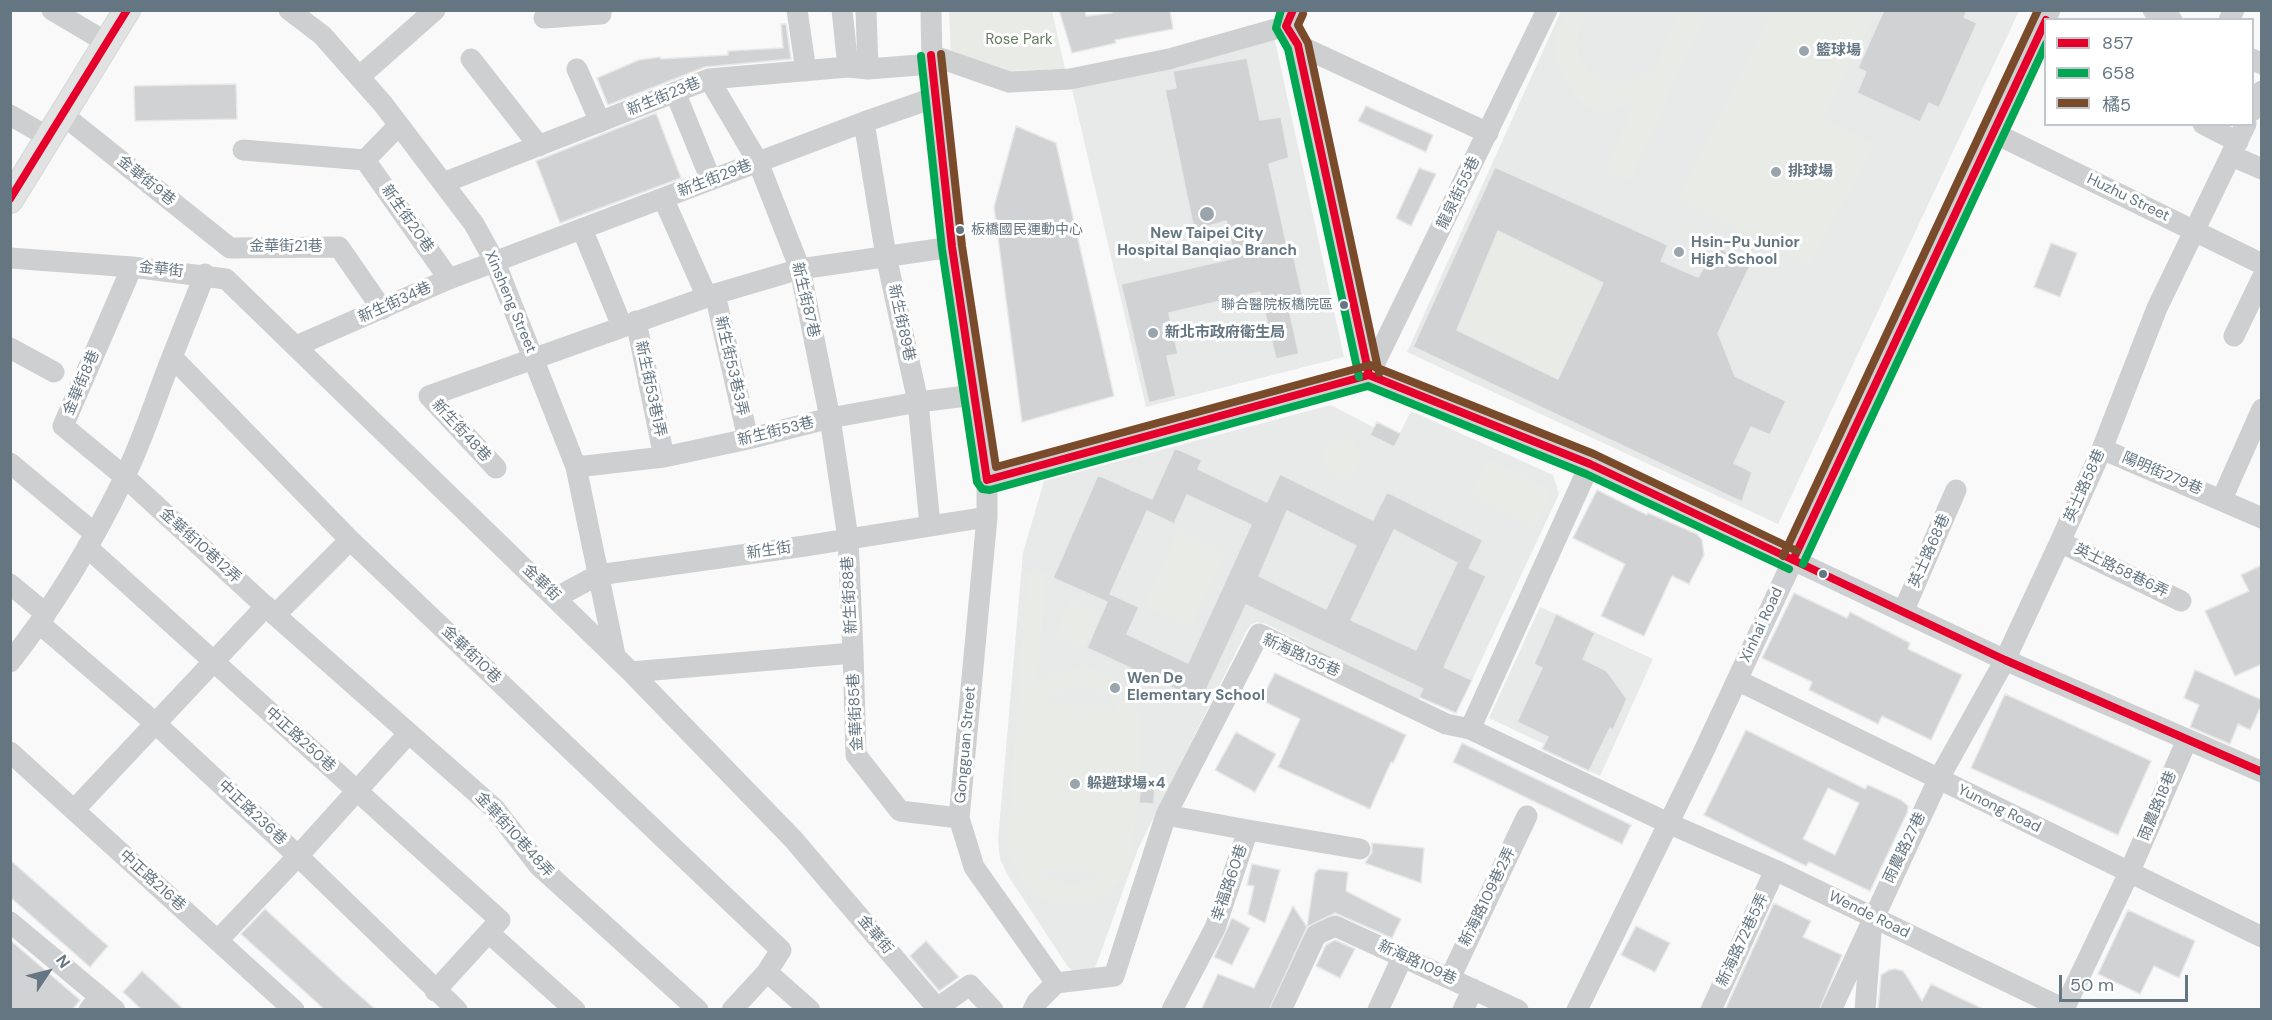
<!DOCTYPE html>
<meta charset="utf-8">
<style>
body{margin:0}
#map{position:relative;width:2272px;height:1020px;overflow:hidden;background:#f9f9f9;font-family:"DM Sans","Noto Sans TC",sans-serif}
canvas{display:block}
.frame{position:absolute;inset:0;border:12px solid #657683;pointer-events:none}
.legend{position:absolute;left:2044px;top:18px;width:210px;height:108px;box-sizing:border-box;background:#fff;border:2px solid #c1c8cd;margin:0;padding:8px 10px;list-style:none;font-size:18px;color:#657683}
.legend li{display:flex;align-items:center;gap:12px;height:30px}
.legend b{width:30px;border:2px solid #c1c8cd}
.north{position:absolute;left:18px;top:942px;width:60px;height:60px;-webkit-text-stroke:4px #fff;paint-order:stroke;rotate:55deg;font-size:16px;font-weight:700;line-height:24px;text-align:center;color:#657683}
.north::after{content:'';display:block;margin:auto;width:21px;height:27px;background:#657683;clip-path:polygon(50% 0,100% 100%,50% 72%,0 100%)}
.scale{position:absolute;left:2059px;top:975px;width:129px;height:27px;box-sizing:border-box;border:3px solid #657683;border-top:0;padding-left:8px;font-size:18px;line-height:21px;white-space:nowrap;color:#657683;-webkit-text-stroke:4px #fff;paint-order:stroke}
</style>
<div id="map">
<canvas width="2272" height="1020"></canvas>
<div class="frame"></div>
<ul class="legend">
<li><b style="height:8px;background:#e4002b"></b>857</li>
<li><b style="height:8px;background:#00a651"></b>658</li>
<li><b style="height:8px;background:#7a4b2a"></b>橘5</li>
</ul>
<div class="north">N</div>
<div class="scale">50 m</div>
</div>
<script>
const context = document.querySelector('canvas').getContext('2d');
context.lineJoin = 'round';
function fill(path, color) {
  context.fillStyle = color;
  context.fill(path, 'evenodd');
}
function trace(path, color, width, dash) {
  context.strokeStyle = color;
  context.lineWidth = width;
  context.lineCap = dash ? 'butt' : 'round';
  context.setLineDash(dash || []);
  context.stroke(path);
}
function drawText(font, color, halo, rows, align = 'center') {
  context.font = font + ' "DM Sans","Noto Sans TC",sans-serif';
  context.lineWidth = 6;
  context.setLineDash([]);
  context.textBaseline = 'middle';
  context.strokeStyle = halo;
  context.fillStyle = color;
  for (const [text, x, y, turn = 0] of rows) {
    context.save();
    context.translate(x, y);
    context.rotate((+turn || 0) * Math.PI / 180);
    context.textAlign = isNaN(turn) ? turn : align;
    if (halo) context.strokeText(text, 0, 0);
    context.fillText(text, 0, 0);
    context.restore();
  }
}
const built = new Path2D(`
 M1561 11H2019L1778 524 1407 352Z
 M1272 27 1344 357 1146 407 1068 72Z
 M1331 405 1373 427 1377 422 1400 433 1411 411 1553 475 1559 494 1472 680 1446 668 1431 673 1418 701 1266 624 1257 622 1252 624 1247 630 1138 849 1097 963 1093 972 1084 978 1068 967 1007 874 1000 859 998 840 1023 553 1044 481Z
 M1540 607 1653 659 1600 776 1542 749 1544 744 1489 718Z`);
const green = new Path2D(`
 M1568 10 1589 11C1586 18 1579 28 1578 36 1573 62 1597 87 1623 83 1634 82 1644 75 1653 70L1680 11H1707L1631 180 1606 170 1635 100C1622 105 1611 114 1595 110 1575 105 1551 60 1554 41 1556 31 1564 20 1568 10Z
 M949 11H1052L1065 69 1007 71 951 56Z
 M1773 11H1877L1822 119 1875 145 1810 265 1678 199Z
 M1497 232 1588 276 1602 286 1558 379 1457 330Z
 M1323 458a19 19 0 1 1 38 0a19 19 0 1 1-38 0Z
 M1488 459 1552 491 1535 526 1471 495Z
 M1177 531 1225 553 1192 627 1144 605Z
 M1027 572 1047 574 1038 682C1085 654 1133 671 1142 727L1133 860C1104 929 1013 914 1007 840ZM1077 686C1095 687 1109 694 1118 709L1045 702 1059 691ZM1035 868 1105 873C1083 892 1053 891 1035 868Z
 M1069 602 1099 615 1085 647 1055 634Z`);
const building = new Path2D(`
 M1059 10H1085L1086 16 1112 13 1111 10H1170L1173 29 1115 40 1116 43 1072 53Z
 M1884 10H1967L1964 17 1977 23 1939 108 1929 103 1920 122 1857 93 1866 72 1858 68Z
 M781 24H786L791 59 705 67 608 105 597 78 639 60 660 57 661 59 728 55V51L783 48Z
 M1247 58 1260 120 1281 117 1289 158 1269 164 1287 246 1291 245 1305 306 1289 309 1299 354 1276 359 1260 292 1169 313 1178 354 1167 356 1176 396 1149 403 1121 284 1235 258 1226 221 1194 230 1165 90 1176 88 1173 71Z
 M236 84 237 119 135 121 134 86Z
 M1366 106 1433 135 1426 152 1358 121Z
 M656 113 681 178 560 223 536 161Z
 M1016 126 1056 143 1114 396 1022 422 994 207Z
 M1495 167 1668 245 1661 261 1698 277 1717 246 1750 266 1718 333 1735 376 1786 401 1770 435 1751 427 1734 463 1752 472 1742 502 1413 347ZM1498 231 1603 283 1558 379 1457 330Z
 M1419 168 1436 174 1411 226 1396 218Z
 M2051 243 2077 253 2060 297 2034 287Z
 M1377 422 1401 434 1394 447 1370 435Z
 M1175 448 1202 460 1198 469 1267 502 1280 474 1373 520 1387 492 1483 540 1469 568 1486 576 1444 667 1472 680 1456 713 1419 697 1423 689 1246 605 1201 701 1087 648 1107 602 1053 578 1098 475 1152 499ZM1187 495 1251 525 1188 663 1127 634 1139 607 1110 594 1147 511 1174 524ZM1287 511 1356 546 1326 609 1259 576ZM1394 530 1457 563 1416 650 1351 620Z
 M1597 490 1647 515 1648 513 1697 534 1702 540 1704 555 1689 584 1672 576 1644 636 1601 616 1625 564 1573 538Z
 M2262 565V664L2235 676 2205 611 2249 591 2241 575Z
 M1794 593 1847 618 1850 612 1910 643 1908 649 1962 675 1931 740 1882 716 1878 724 1809 690 1812 682 1762 658Z
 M1556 614 1595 633 1583 659 1607 671 1627 699 1613 730 1610 728 1589 771 1542 749 1548 737 1517 722 1542 668 1534 664Z
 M2195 670 2262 700V704L2250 730 2238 724 2230 744 2190 727 2199 705 2184 698Z
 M1275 673 1406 735 1393 763 1391 762 1370 809 1278 767 1300 719 1261 700Z
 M2005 694 2151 761 2118 835 1971 768Z
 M1746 730 1865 789 1868 785 1901 800 1908 806 1907 813 1870 891 1809 862 1806 866 1704 815ZM1828 788 1859 803 1835 855 1803 839Z
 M1236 732 1276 754 1255 792 1215 770Z
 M1462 743 1631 825 1622 844 1453 762Z
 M1141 777 1155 778 1154 804 1139 803Z
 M1372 843 1424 848 1421 883 1365 863 1372 852Z
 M10 860 108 946 90 967 10 897Z
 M1252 864 1280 870 1265 923 1248 914 1254 886 1247 885Z
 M1319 869 1348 872 1346 891 1401 919 1392 938 1335 913 1307 927 1315 873Z
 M1774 903 1811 921 1803 937 1842 955 1819 1010H1725Z
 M1293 906 1307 927 1269 1010H1201L1218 974 1254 988Z
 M265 909 343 981 376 1010H325L241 934Z
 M2128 910 2195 941 2179 978 2154 966 2140 994 2098 974Z
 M1232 918 1250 928 1232 965 1214 957Z
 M1636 926 1670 943 1655 972 1621 955Z
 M10 940 80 1000 72 1010H10Z
 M1335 940 1355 949 1340 978 1316 966 1326 945Z
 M926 941 959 977 939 991 910 956Z
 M1895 969 1903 971 1906 975 1922 1001 1931 984 1985 1010H1878L1881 975 1889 970Z
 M142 971 184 1010H142L123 992Z`);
const minor = new Path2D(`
 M52 10 106 42
 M289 10 322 35 383 104 474 224 495 262 576 467 615 655
 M797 10 806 71
 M842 10 848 67
 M866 10 868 69
 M1293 10 1286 26 1298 45 1369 375
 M2153 10 2172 20
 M544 18 601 14V10
 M2229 20 2234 10
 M1298 45 1488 133
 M471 59 539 146
 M2252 59 2262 64
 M577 69 600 122
 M359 77 435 10
 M709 79 758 162 800 269 830 418 848 538 853 653
 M675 92 711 180
 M2252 111 2262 91
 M62 114 230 248
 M10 115 48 137
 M864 122 886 256 918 402 930 525
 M2203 124 2238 142
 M1994 133 2262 264
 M243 150 365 160 449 279
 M2232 156 2262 169
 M365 160 399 125
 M443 183 709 79 848 67 868 69 932 64 931 10
 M663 198 707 297
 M582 229 622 326
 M230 248 339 247 382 309
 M10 258 132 267 226 279 631 672 793 839 937 1008 970 985 993 1010
 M132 267 63 426 125 477 275 615 495 809 539 866 698 1010
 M205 274 172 357 350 540 781 950 767 972 810 1010
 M715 294 748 439
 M636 321 664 457
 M2234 336 2262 278
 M296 346 449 279 864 122 936 97
 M10 348 54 372
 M1369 375 1547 10
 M2102 449 2262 518
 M10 463 94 533
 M576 467 664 457 748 439 830 418 918 402 975 395
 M496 468 429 396 715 294 800 269 952 247
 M987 480 1369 375 1590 464 2005 660 2262 772
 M2222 499 2262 409
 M2060 542 2181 601
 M87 547 500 920 435 991
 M10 584 46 614
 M555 598 598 575 805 546 987 517
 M1903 612 1956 490
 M275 615 350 540
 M40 624 155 723 298 856 457 1010
 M10 662C55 605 93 542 124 478 143 440 156 397 172 357
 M631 672 853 653 856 755 900 811 959 818
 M1737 680 2262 937
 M1470 729 1590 464
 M10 752 294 1010
 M74 810 266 606
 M1166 815 1248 830 1215 928 1172 1010
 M1248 830 1360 849
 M10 922 100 997
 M489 933 575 1010
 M218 940 298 856 409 733
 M1450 978 1527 816
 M1056 983 974 867 959 818 987 517V480L952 247 931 55 1009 82 1070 79 1169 59 1286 26
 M1056 983 1114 976 1166 815 1259 634 1446 724 1470 729 1670 824 1775 870 2066 1010
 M2064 1009 2129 873 2187 740
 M89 1010 100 997 115 1010
 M732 1010 767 972
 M1033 1010 1037 1002 1056 983
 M1281 1010 1316 935 1335 926 1518 1010
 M1378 1010 1403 956
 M1463 1010 1473 989
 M1577 1010 1702 755 2050 10
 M1711 1010 1775 870
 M1831 1010 1938 780 2005 660 2060 542 2102 449 2157 308 2246 124
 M1865 1010 1871 932`);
const major = new Path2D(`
 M10 200 127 10`);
const bus1 = new Path2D(`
 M1293 10 1286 26 1298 45 1369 375
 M931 55 952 247 987 480 1369 375 1590 464 2005 660 2262 772
 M10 199 127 10
 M1793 560 2046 20`);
const bus2 = new Path2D(`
 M1281 10 1276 28 1288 49 1359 377
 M921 56 942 249 977 482 982 489 990 490 1368 386 1586 474 1789 569
 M1803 564 2046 44`);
const bus3 = new Path2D(`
 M1303 14 1298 25 1308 43 1379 373
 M941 54 962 246 996 467 1370 365 1594 454 1797 551
 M1783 556 2038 10`);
const markers = [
 [1804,51,6,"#99a4ac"],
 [1776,172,6,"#99a4ac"],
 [1207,214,8,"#99a4ac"],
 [960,230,5,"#657683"],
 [1679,252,6,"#99a4ac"],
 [1344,305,5,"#657683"],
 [1153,333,6,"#99a4ac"],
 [1823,574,5,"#657683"],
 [1115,688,6,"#99a4ac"],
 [1075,784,6,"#99a4ac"]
];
const busNames = [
 ["板橋國民運動中心",971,230],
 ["聯合醫院板橋院區",1333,305,"right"]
];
const parkNames = [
 ["Rose Park",1019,40]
];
const poiNames = [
 ["籃球場",1816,51],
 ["排球場",1788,172],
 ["New Taipei City",1207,234,"center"],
 ["Hospital Banqiao Branch",1207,251,"center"],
 ["Hsin-Pu Junior",1691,243],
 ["High School",1691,260],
 ["新北市政府衛生局",1165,333],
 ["Wen De",1127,679],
 ["Elementary School",1127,696],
 ["躲避球場×4",1087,784]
];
const streetNames = [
 ["新生街23巷",664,97,-22],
 ["新生街29巷",715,179,-21],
 ["金華街9巷",146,181,39],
 ["龍泉街55巷",1459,193,-64],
 ["Huzhu Street",2128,198,26],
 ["新生街20巷",407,219,55],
 ["金華街21巷",286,247],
 ["金華街",161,270,6],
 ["新生街87巷",805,300,77],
 ["Xinsheng Street",510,302,67],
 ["新生街34巷",395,303,-24],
 ["新生街89巷",901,323,78],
 ["新生街53巷3弄",731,366,77],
 ["金華街8巷",82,383,-67],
 ["新生街53巷1弄",650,389,78],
 ["新生街48巷",461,431,47],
 ["新生街53巷",776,432,-14],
 ["陽明街279巷",2162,474,23],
 ["英士路58巷",2085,486,-66],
 ["金華街10巷12弄",200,546,42],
 ["新生街",769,551,-8],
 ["英士路68巷",1930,551,-66],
 ["英士路58巷6弄",2121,571,26],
 ["金華街",541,583,44],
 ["新生街88巷",850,595,-93],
 ["Xinhai Road",1762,625,-65],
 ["金華街10巷",471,655,44],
 ["新海路135巷",1301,656,24],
 ["金華街85巷",856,712,-93],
 ["中正路250巷",300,740,42],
 ["Gongguan Street",966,745,-85],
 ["雨農路18巷",2158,806,-67],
 ["Yunong Road",1999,809,26],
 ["中正路236巷",252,813,43],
 ["金華街10巷48弄",514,835,48],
 ["雨農路27巷",1905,848,-64],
 ["中正路216巷",152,881,42],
 ["幸福路60巷",1230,883,-71],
 ["新海路109巷2弄",1488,897,-64],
 ["Wende Road",1869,915,26],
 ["金華街",875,935,50],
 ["新海路72巷5弄",1743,940,-65],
 ["新海路109巷",1417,963,25]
];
fill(built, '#e8e9e9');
fill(green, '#e8ebe6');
fill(building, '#d0d2d3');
trace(building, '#e8e8e8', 1.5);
trace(major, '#d5d6d7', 28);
trace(minor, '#cecfd0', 21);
trace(major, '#e1e2e2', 26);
trace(bus1, '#e4002b', 8);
trace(bus2, '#00a651', 8);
trace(bus3, '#7a4b2a', 8);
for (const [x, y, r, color] of markers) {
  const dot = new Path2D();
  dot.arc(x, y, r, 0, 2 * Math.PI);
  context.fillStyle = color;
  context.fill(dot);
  trace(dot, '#fff', 2);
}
drawText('14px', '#657683', '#fff', busNames, 'left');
drawText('15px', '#687a64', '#fff', parkNames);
drawText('bold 15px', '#657683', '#fff', poiNames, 'left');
drawText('15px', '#657683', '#fff', streetNames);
</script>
